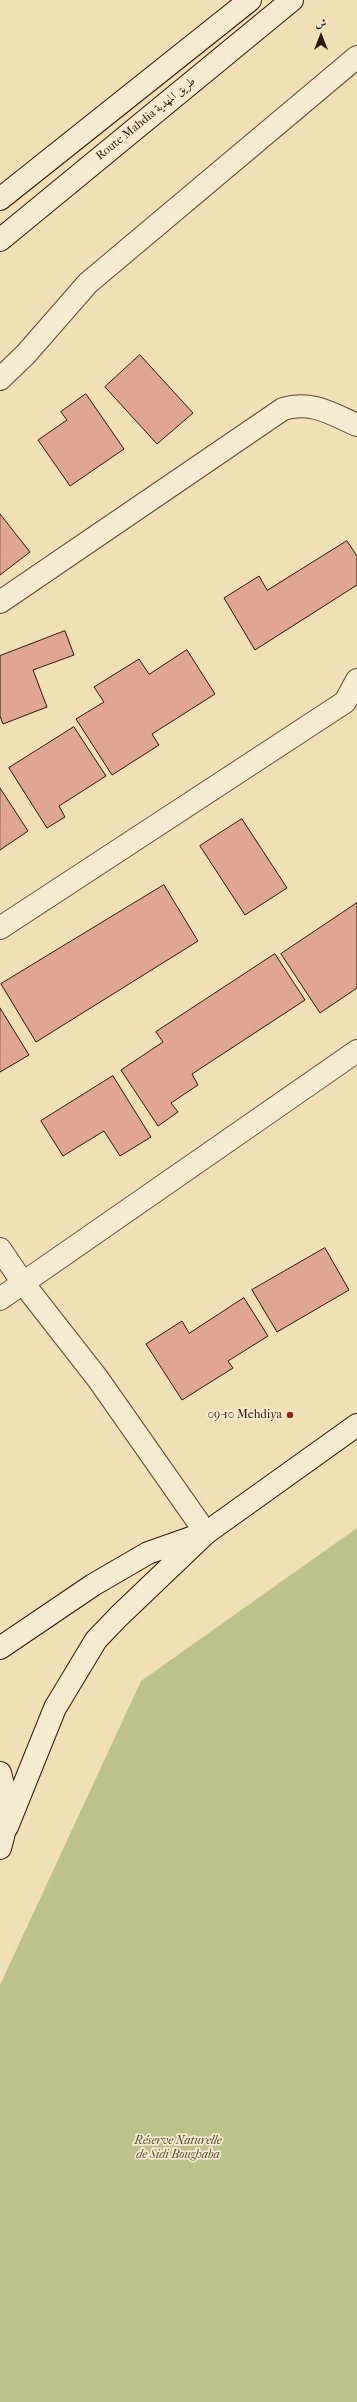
<!DOCTYPE html>
<meta charset="utf-8">
<style>
body{margin:0}
#map{position:relative;width:357px;height:2402px;overflow:hidden;background:#f1e0b5;font-family:"IM FELL French Canon",Amiri,serif}
canvas{display:block}
.north{position:absolute;left:301px;top:16px;width:40px;height:40px;-webkit-text-stroke:3px #f6ebcf;paint-order:stroke;rotate:0deg;font-size:11px;font-weight:700;line-height:16px;text-align:center;color:#2d1706}
.north::after{content:'';display:block;margin:auto;width:14px;height:18px;background:#2d1706;clip-path:polygon(50% 0,100% 100%,50% 72%,0 100%)}
</style>
<div id="map">
<canvas width="357" height="2402"></canvas>
<div class="north">ش</div>
</div>
<script>
const context = document.querySelector('canvas').getContext('2d');
context.lineJoin = 'round';
function fill(path, color) {
  context.fillStyle = color;
  context.fill(path, 'evenodd');
}
function trace(path, color, width, dash) {
  context.strokeStyle = color;
  context.lineWidth = width;
  context.lineCap = dash ? 'butt' : 'round';
  context.setLineDash(dash || []);
  context.stroke(path);
}
function drawText(font, color, halo, rows, align = 'center') {
  context.font = font + ' "IM FELL French Canon",Amiri,serif';
  context.lineWidth = 3.5;
  context.setLineDash([]);
  context.textBaseline = 'middle';
  context.strokeStyle = halo;
  context.fillStyle = color;
  for (const [text, x, y, turn = 0] of rows) {
    context.save();
    context.translate(x, y);
    context.rotate((+turn || 0) * Math.PI / 180);
    context.textAlign = isNaN(turn) ? turn : align;
    if (halo) context.strokeText(text, 0, 0);
    context.fillText(text, 0, 0);
    context.restore();
  }
}
const green = new Path2D(`
 M357 1528V2402H0V1985L141 1681Z`);
const building = new Path2D(`
 M140 355 193 413 157 444 105 387Z
 M86 394 124 449 70 486 38 440 67 420 61 412Z
 M0 514 30 552 0 575Z
 M347 541 357 556V585L255 650 224 598 259 576 267 590Z
 M65 631 74 655 33 670 47 707 3 724 0 716V656Z
 M187 650 215 694 152 734 159 745 112 775 76 719 104 702 94 687 139 659 149 674Z
 M74 727 106 776 59 806 65 817 47 828 9 768Z
 M0 788 28 831 0 850Z
 M242 819 287 888 245 915 200 846Z
 M164 885 198 941 36 1042 1 984Z
 M357 903V988L320 1013 281 954Z
 M275 954 305 1000 192 1074 198 1085 171 1103 178 1112 158 1126 121 1070 163 1042 156 1032Z
 M0 1008 29 1055 0 1072Z
 M113 1076 151 1137 120 1156 104 1131 63 1156 41 1121Z
 M325 1248 349 1290 277 1332 252 1290Z
 M244 1298 268 1336 228 1361 233 1368 182 1400 146 1344 182 1321 189 1333Z`);
const street = new Path2D(`
 M0 379 26 354 88 283 357 57
 M0 602 283 409C311 400 332 414 357 425
 M0 928 345 702 357 680
 M0 1249 23 1283 98 1379 206 1533
 M0 1299 357 1051`);
const secondary = new Path2D(`
 M0 199 250 0
 M0 240 292 0
 M0 1648 93 1585 148 1553 199 1535
 M0 1773C8 1802 9 1819 0 1848
 M7 1827 55 1708 96 1640 119 1616 206 1533 357 1425`);
const markers = [
 [290,1415,4,"#8f2418"]
];
const streetNames = [
 ["Route Mahdia طريق المهدية",146,119,-39]
];
const poiNames = [
 ["09-10 Mehdiya",282,1415]
];
const parkNames = [
 ["Réserve Naturelle",178,2141],
 ["de Sidi Boughaba",178,2155]
];
fill(green, '#bec18a');
fill(building, '#e0a790');
trace(building, '#2d1706', 1);
trace(street, '#5e4932', 24);
trace(secondary, '#2d1706', 24);
trace(street, '#f6ebcf', 22);
trace(secondary, '#f6ebcf', 22);
for (const [x, y, r, color] of markers) {
  const dot = new Path2D();
  dot.arc(x, y, r, 0, 2 * Math.PI);
  context.fillStyle = color;
  context.fill(dot);
  trace(dot, '#f6ebcf', 1.5);
}
drawText('12px', '#2d1706', '#f6ebcf', streetNames);
drawText('12px', '#2d1706', '#f6ebcf', poiNames, 'right');
drawText('italic 12px', '#584a2e', '#f6ebcf', parkNames);
</script>
